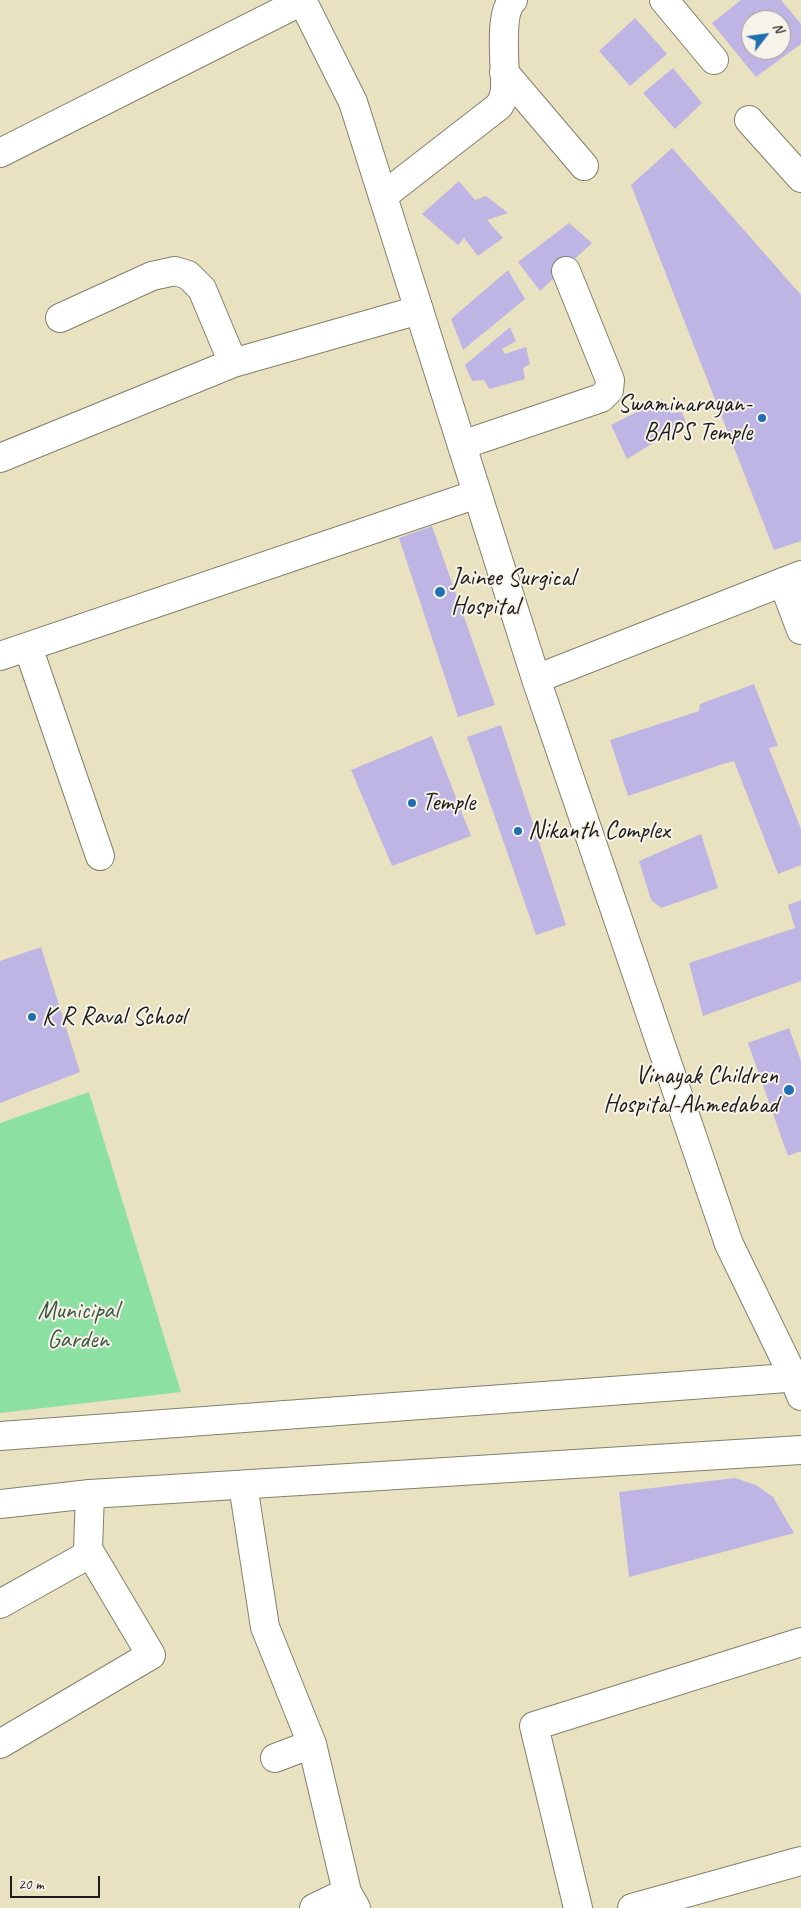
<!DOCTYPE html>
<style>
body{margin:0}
#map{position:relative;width:801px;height:1908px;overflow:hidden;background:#e9e2c0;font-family:Caveat,sans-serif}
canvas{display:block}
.north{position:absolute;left:741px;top:10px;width:50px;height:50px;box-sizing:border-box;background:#f7f3e8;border:1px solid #9f9d96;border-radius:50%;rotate:60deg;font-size:14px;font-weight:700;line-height:20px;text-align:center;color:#1c1c1c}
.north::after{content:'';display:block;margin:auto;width:18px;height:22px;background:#1f6fb2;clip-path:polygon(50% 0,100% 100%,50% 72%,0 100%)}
.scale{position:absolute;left:10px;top:1876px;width:90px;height:22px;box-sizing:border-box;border:2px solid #1c1c1c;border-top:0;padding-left:6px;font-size:15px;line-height:18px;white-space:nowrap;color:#1c1c1c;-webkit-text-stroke:4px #f7f3e8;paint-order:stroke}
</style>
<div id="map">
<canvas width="801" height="1908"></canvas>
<div class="north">N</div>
<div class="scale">20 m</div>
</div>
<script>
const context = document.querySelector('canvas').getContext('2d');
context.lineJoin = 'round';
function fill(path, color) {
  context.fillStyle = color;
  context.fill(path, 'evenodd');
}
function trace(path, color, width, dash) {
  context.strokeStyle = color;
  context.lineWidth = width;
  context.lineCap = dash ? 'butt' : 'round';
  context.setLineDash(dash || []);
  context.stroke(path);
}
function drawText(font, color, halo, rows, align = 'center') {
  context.font = font + ' Caveat,sans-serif';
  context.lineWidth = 4;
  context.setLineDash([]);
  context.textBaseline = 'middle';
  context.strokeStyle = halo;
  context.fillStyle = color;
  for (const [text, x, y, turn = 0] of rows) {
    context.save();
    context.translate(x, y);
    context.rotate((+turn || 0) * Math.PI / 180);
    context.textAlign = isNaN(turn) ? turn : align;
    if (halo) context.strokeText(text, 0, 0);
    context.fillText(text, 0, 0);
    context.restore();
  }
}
const green = new Path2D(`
 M89 1092 181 1392 0 1413V1123Z`);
const building = new Path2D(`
 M741 0H781L801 24V44L756 77 712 23ZM751 20H781V50H751Z
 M635 18 667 54 630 86 599 51Z
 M673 68 702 103 675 129 643 93Z
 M672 148 801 295V541L774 550 631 185Z
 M459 181 475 200 486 196 508 213 487 220 503 238 478 256 464 238 458 245 422 214Z
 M569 223 592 243 540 291 518 262Z
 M508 270 525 299 463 350 451 319Z
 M510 327 516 341 502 349 505 354 526 347 530 364 523 368 525 379 489 389 484 380 472 381 465 365Z
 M662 399 672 413 682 412 686 423 627 459 611 425Z
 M432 526 495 705 458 717 399 538Z
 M754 684 778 746 769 748 801 829V865L778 874 734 761 723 764 628 796 610 740 699 711 700 704Z
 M501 725 566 925 536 935 467 737Z
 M432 736 471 836 392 866 351 770Z
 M701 834 718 888 661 908 651 900 639 861Z
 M801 900V981L703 1016 689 963 795 928 788 905Z
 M41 947 80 1072 0 1103V961Z
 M789 1028 801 1061V1151L788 1156 748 1043Z
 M735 1478 756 1485 773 1497 794 1533 629 1577 619 1492Z`);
const street = new Path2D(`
 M664 0 714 60
 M504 72 584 166
 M749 120 801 178
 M0 153 302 1
 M383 196 499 106C502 101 505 95 505 88 506 68 498 14 513 0
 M60 318 152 276 175 271 188 275 202 289 233 363
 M462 445 601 398 609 390 610 380 566 271
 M0 458 233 363 419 310
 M783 582 801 630
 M28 647 100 856
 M0 656 477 494
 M243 1485 265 1627 312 1744
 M0 1604 84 1557 88 1549 90 1494
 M0 1744 151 1655 88 1549
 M275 1758 312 1744 347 1892 356 1908
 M314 1908 347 1892
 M578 1908 534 1726 801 1642
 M632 1908 801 1861`);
const secondary = new Path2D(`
 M302 0 353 102 536 679 729 1244 794 1378 801 1396
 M536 679 801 575
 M0 1436 801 1377
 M0 1504 90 1494 801 1450`);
const markers = [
 [762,418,5,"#1f6fb2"],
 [440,592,6,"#1f6fb2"],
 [412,803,5,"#1f6fb2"],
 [518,831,5,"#1f6fb2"],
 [32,1017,5,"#1f6fb2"],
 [789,1090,6,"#1f6fb2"]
];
const poiNames = [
 ["Swaminarayan-",752,404,"right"],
 ["BAPS Temple",752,433,"right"],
 ["Jainee Surgical",451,578],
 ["Hospital",451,607],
 ["Temple",422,803],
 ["Nikanth Complex",528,831],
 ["K R Raval School",42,1017],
 ["Vinayak Children",778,1076,"right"],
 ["Hospital-Ahmedabad",778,1105,"right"]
];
const parkNames = [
 ["Municipal",78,1311],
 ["Garden",78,1340]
];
fill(green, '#8ce0a2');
fill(building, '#bfb5e4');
trace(street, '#827f6e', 30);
trace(secondary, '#827f6e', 30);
trace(street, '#fff', 28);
trace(secondary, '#fff', 28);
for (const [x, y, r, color] of markers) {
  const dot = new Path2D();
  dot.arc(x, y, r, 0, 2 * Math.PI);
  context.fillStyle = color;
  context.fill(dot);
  trace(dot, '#f7f3e8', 2);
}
drawText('25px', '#1c1c1c', '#f7f3e8', poiNames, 'left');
drawText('25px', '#3e5744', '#f7f3e8', parkNames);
</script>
